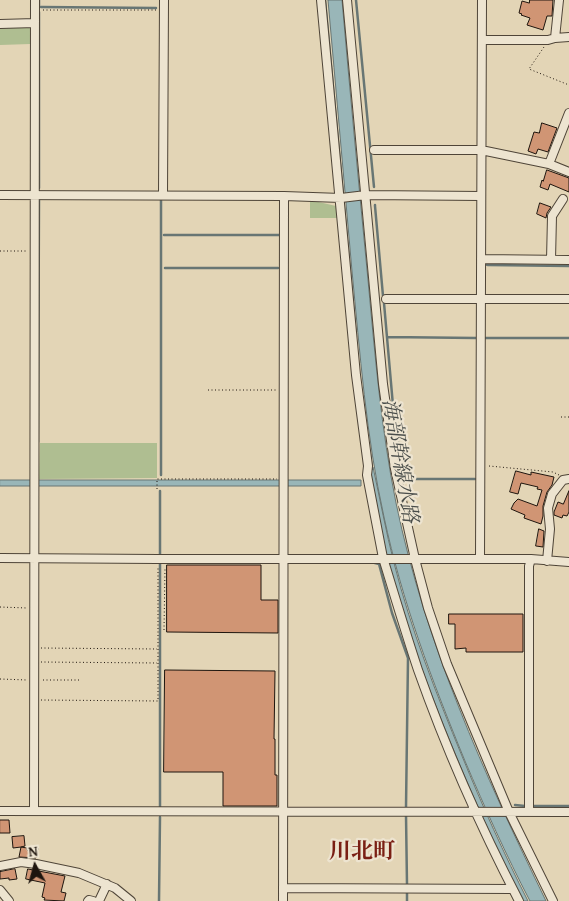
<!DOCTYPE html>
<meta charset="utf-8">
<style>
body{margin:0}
#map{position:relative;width:569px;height:901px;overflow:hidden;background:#e3d5b6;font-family:"Gentium Book Plus",serif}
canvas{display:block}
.north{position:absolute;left:10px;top:841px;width:50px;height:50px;-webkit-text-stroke:4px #ede4d0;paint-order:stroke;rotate:353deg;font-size:14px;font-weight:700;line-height:20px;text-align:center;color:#1e150e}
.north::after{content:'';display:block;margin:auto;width:18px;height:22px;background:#1e150e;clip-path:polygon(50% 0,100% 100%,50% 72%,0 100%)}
</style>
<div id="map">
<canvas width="569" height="901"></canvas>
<div class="north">N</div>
</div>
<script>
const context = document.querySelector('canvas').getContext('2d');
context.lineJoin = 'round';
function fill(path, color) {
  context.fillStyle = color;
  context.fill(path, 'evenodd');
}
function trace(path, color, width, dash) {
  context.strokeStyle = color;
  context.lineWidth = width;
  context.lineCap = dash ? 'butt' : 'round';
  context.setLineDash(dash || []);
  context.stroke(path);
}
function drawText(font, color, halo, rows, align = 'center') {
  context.font = font + ' "Gentium Book Plus","Noto Serif JP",serif';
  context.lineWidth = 4.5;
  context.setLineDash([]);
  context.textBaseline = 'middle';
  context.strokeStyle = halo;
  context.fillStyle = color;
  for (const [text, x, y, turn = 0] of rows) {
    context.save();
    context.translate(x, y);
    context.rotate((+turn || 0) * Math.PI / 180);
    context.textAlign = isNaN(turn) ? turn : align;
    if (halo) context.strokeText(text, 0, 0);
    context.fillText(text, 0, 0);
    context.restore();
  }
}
const green = new Path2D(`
 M30 25V44L0 45V26Z
 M310 200 336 206 337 218H310Z
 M40 443H157V478L39 479Z`);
const water = new Path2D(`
 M328 0H342C350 93 359 187 368 280 375 355 381 429 396 503 425 643 484 774 546 901H530C506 855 485 808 465 761 432 681 402 601 384 517 366 436 360 353 352 271 344 180 336 90 328 0Z
 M371 467H373C380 499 386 532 394 563 411 630 436 693 462 756 482 805 504 854 528 901H522C500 858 481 814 462 770 431 697 403 623 384 545 379 524 368 488 371 467Z
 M0 480H361V486H0Z`);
const stream = new Path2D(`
 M325 0 356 337
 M356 0 374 187
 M39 7V0
 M41 7 156 8
 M39 188V12
 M375 205V206L383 296
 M164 235H280
 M485 264 488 265 569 266
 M165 268H278
 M384 303 394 417 403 472
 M387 337 476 338
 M484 338H569
 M38 442 39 200
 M370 454 372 469
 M161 475V199
 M404 479H475
 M160 555V491
 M371 562 379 564 392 613 408 658 406 807
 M515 805 525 806
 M533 806H569
 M160 807V562
 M406 815 407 885
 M407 892V901
 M159 901 160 817`);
const building = new Path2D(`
 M530 0H553L552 16H547L543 30 527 25 530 18 521 15 522 14 519 13 522 1 529 3Z
 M542 123 557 128 548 152 538 149 536 154 528 151 534 132 539 133Z
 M547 170 569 178V192L550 184 548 190 540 187 542 180 543 181Z
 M540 203 551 207 547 213 546 218 537 214Z
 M516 471 531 475V472L554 477 552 485 547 492 543 506V516L541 524 524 518 525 515 511 509 514 503 518 499 537 506 542 490 537 489 538 487 521 483 518 494 510 492Z
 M569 491V512L567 516 563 515 562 518 554 515V512L558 502 563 504Z
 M539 529 544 531 543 547 536 546Z
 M167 565H261V600H278V633L167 632Z
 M449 614H523V652H466V648L455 649V624H449Z
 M165 670 275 671 274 739H275V775H277V806H223V772H164Z
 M0 820H9L10 833H0Z
 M24 836 25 846 21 847 27 848V850L32 851 33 847 38 848 36 858 19 857 21 847 13 848 12 837Z
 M15 869 17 879 9 880V878L0 879V872Z
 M28 869 65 876 61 892 66 893 64 901 44 900 45 898 42 897 45 883 26 879Z`);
const path = new Path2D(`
 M43 10H157
 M544 47 529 69 569 85
 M0 251H27
 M208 390H277
 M561 417H569
 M489 466 553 472 559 475
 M157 489V479H277
 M0 607 27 608
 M164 630 165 568
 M41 648 157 649
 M41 662 157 663
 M0 679 27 680
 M43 680H81
 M41 700 158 701V568`);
const minor = new Path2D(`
 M321 0 356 375 368 466 367 475 383 558 387 571C397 604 407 637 418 670 446 749 480 826 519 901
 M347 0 383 384 395 469 415 559 428 608 447 664 509 812 553 901
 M0 24 35 23
 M555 38 559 0
 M482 40H548L555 38 569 37
 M374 150H481L549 164 569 172
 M549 164 569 113
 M0 195 284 196 341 198 366 195 481 196
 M163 195 164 0
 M481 259 569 260
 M551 260 552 216 563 199
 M386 299H569
 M0 558 158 559H531L569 562
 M480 559 482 0
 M547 561 550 529 548 508 552 494 563 480 569 479
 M0 811 569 812
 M34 811 35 0
 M529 812V566L531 559
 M0 866 21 862 36 864 79 873 115 888 131 901
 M283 888 512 889
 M0 890 9 901
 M88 901 89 900 93 901
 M99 901 107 884
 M283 901 284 196`);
const waterNames = [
 ["海部幹線水路",399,461,80]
];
const quarterNames = [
 ["川北町",362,852]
];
fill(green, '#afbe91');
fill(water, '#99b6b8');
trace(water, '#687674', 1);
trace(stream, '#687674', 2.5);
fill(building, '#d09574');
trace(building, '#1e150e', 1);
trace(minor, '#4f4538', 10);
trace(path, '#1e150e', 1, [1, 2.5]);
trace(minor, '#ede4d0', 8);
drawText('italic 21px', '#494d4a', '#ede4d0', waterNames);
drawText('bold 22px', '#7a1f14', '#ede4d0', quarterNames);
</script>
